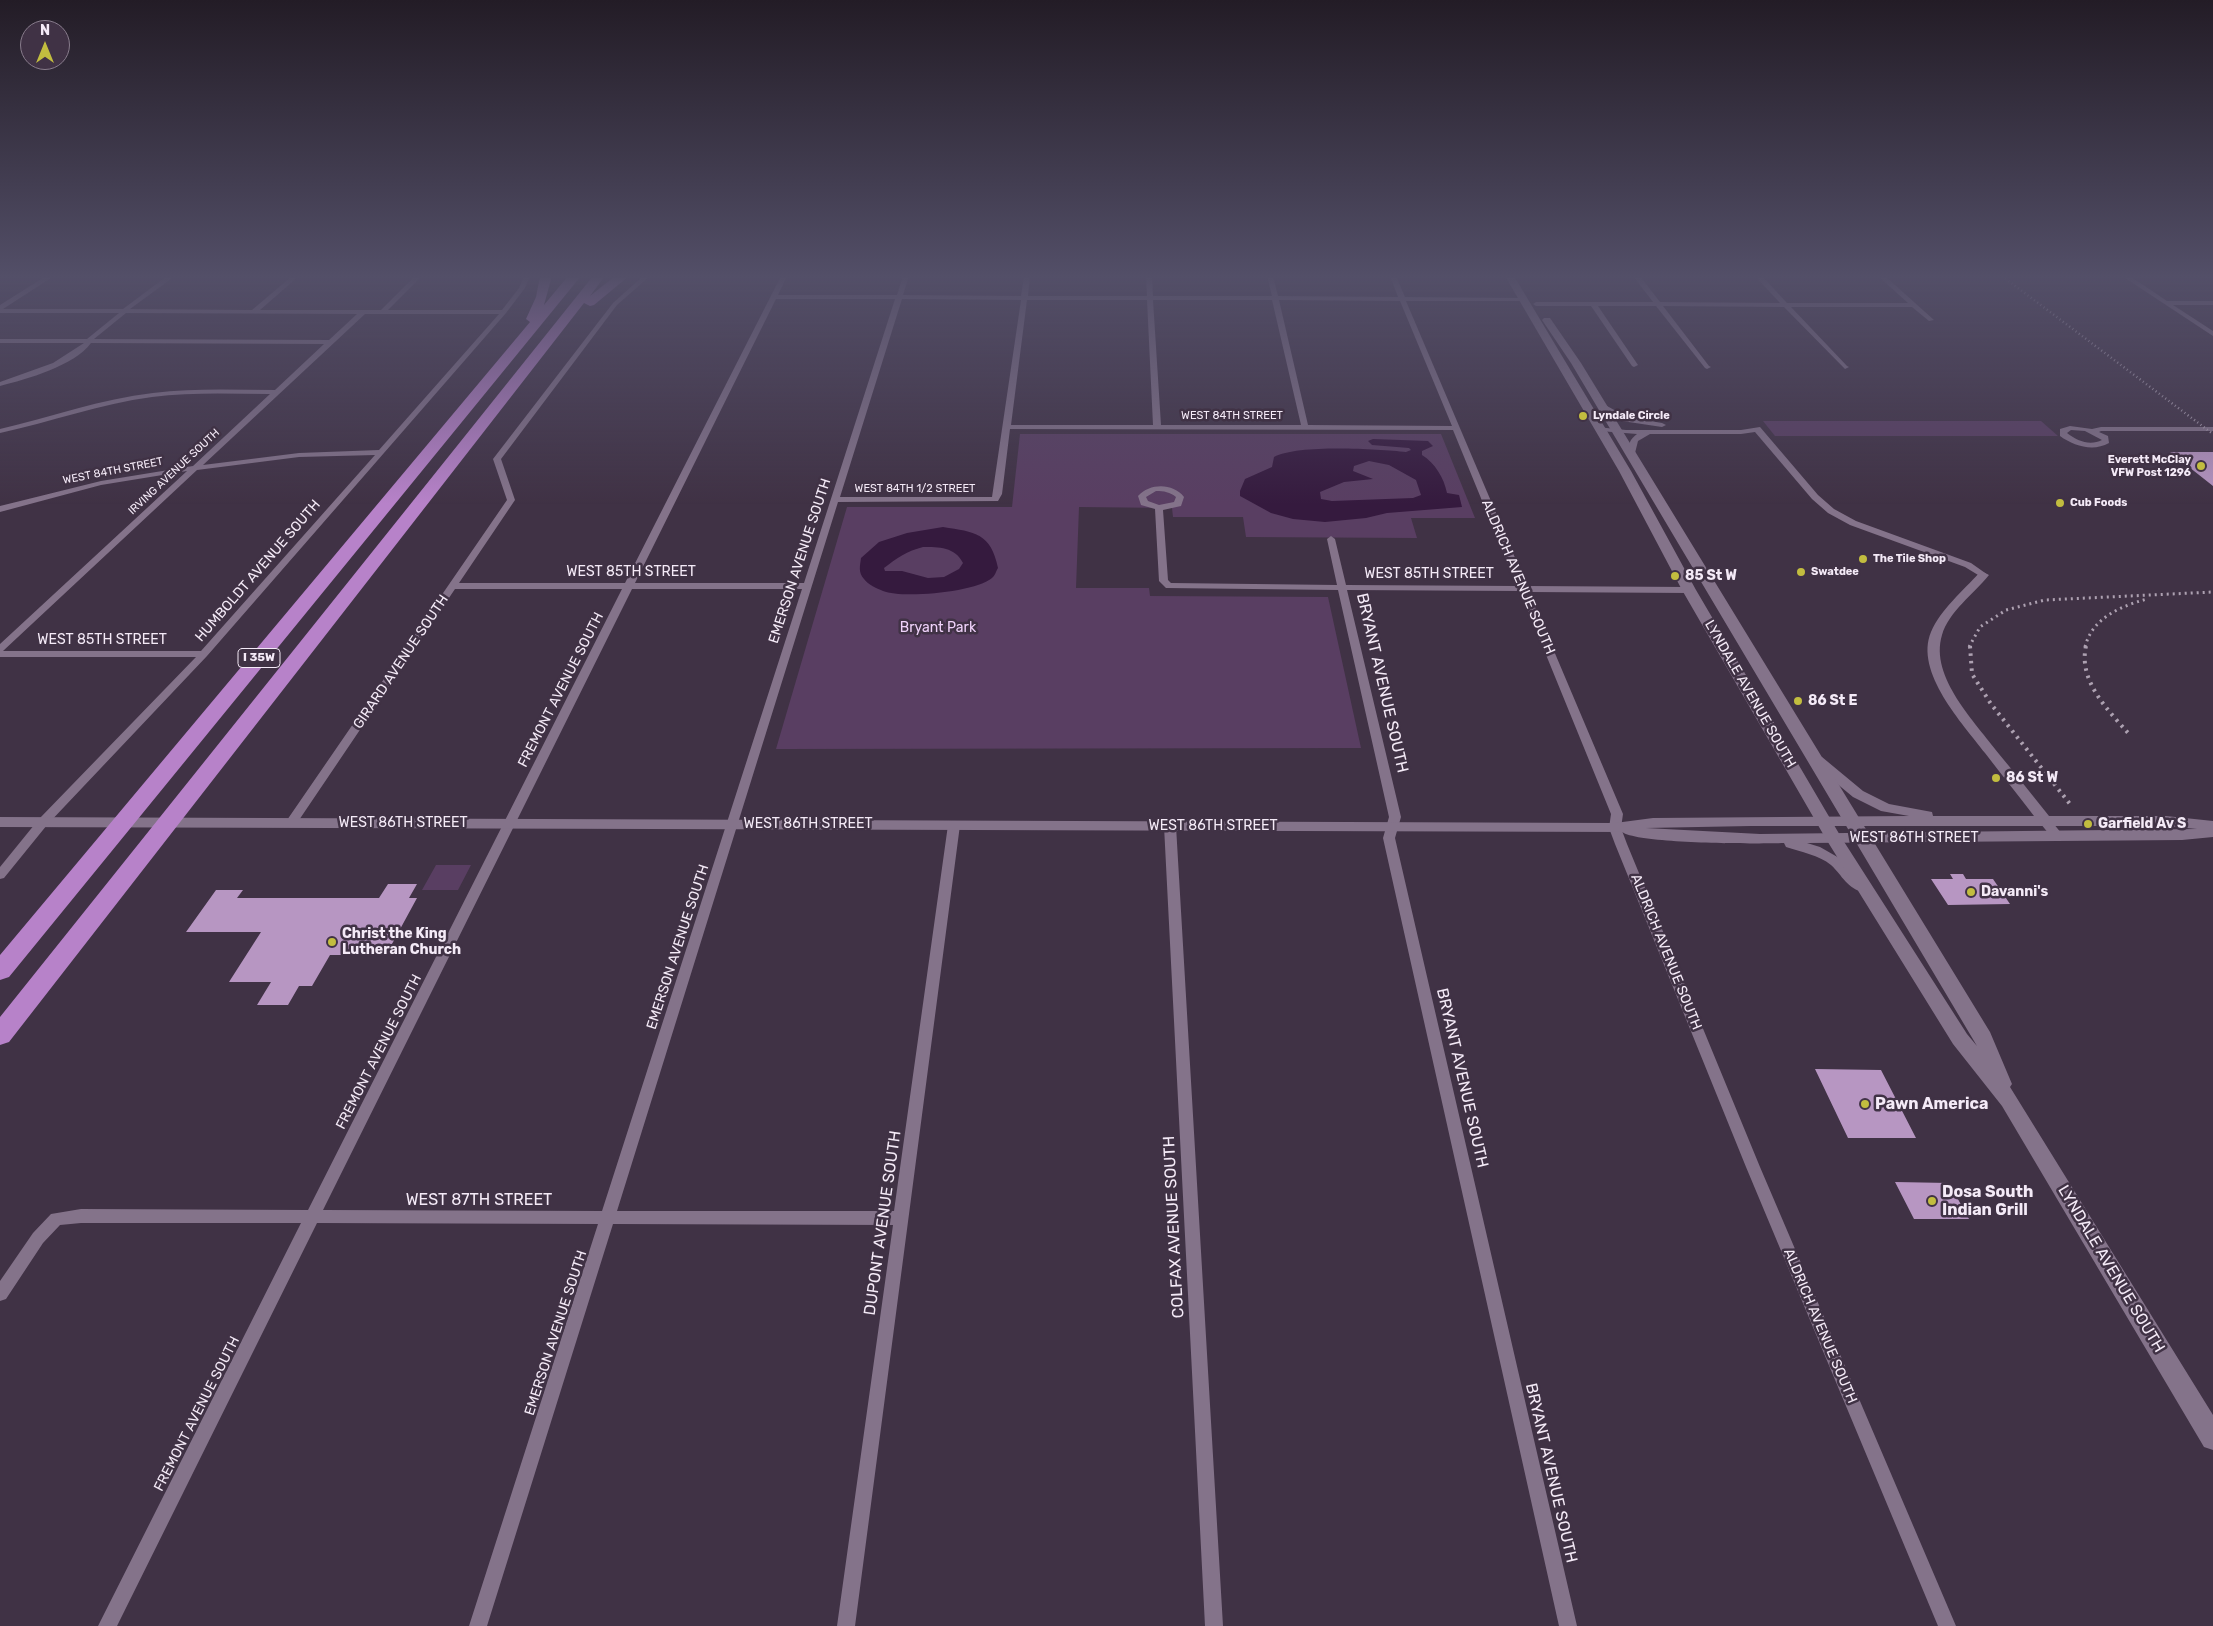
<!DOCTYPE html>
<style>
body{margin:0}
#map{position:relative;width:2213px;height:1626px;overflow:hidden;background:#403245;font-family:Rubik,sans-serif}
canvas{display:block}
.north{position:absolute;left:20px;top:20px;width:50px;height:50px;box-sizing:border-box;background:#403245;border:1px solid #887c8c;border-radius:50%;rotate:0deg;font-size:14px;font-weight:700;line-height:20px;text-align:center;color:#f4eaf7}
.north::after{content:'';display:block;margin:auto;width:18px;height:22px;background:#c2bd3f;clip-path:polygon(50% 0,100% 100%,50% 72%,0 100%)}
</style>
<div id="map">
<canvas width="2213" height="1626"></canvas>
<div class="north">N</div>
</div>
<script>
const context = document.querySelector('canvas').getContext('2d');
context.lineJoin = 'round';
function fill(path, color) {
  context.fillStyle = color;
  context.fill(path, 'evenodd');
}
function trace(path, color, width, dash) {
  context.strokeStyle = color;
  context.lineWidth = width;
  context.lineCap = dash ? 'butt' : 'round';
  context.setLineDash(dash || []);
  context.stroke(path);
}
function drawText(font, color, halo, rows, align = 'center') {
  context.font = font + ' Rubik,sans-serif';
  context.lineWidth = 5;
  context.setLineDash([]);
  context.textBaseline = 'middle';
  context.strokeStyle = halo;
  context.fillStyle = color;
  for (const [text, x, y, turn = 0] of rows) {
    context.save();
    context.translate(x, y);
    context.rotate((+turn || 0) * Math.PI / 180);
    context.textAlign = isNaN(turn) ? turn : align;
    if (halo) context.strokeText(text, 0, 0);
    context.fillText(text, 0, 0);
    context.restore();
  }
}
const green = new Path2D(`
 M1763 421H2041L2058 436H1775Z
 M1020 434H1441L1475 518H1411L1417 538 1246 537 1243 517H1173L1172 508 1079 507 1076 588H1149L1150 596 1328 597 1361 748 776 749 847 507H1012Z
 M436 865H471L458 890H422Z`);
const water = new Path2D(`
 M1373 439 1428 441 1433 446 1422 451V455C1435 463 1444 478 1447 493L1459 495 1462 507 1387 513 1366 518 1325 522 1293 519 1271 513 1240 496V491L1245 479 1272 467 1274 457C1298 444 1377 449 1406 452L1411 450 1409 448 1372 445 1368 441ZM1369 461 1389 465 1416 480 1421 495 1413 498 1332 501 1321 499 1320 492 1344 482 1373 479 1353 471 1354 466Z
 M943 527C975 532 991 533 998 568 996 571 995 576 992 578 976 592 903 599 883 591 878 589 867 584 864 579 858 572 860 566 861 558L879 542 907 533ZM923 547C939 547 955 547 963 563L959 569 944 577 928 578 902 571H885L884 568C897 558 907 551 923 547Z`);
const building = new Path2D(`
 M2170 452H2213V486Z
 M1950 874H1963L1966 879H1993L2010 904 1948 905 1931 879H1953Z
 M388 884H417L409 898H417L386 955H330L312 986H299L288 1005H257L271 982H229L261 932H186L216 890H243L237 898H379Z
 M1815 1069 1881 1070 1916 1138H1848Z
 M1895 1182 1949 1183 1969 1219H1914Z`);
const minor = new Path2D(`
 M46 276H54L3 309H123L167 276H175L130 309 252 310 292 276H299L260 310H381L415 276H422L388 310H502L519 288 524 276H530L525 288 506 313 207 656 47 825 4 878 0 879V867L39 819 196 657H0V644L187 471 101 485 0 512V506L101 481 193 466 270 394C231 394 191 392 152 397 100 404 51 422 0 433V429C51 417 101 399 153 393 193 388 234 390 275 390L324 344 91 343C74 366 27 379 0 386V382L53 363 84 343H0V339H87L119 313H0V305ZM126 313 357 314 329 340 94 339ZM365 314H499L379 450 299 453 203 465ZM375 455 201 651H3L197 470 299 457Z
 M643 276H650L617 305 501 459 515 500 459 583H625L781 276H787L778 295H897L903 276H909L903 295 1021 296 1024 276H1030L1028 296H1147L1146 276H1152L1153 296H1272L1267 276H1273L1278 296 1398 297 1390 276H1396L1405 297 1524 298 1525 299 1522 301H1406L1527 586 1689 587 1694 590 1689 593 1529 592 1623 814 1621 828 1627 844 1760 1167 1956 1626H1938L1746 1167 1615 844 1609 828 1611 814 1520 591 1347 590 1401 817 1395 838 1577 1626H1559L1383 838 1389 817 1338 590 1166 588 1159 581 1155 509 1141 505 1138 496C1150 483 1173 483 1184 497L1181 506 1163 510 1168 580 1171 583 1337 585 1327 539 1331 536 1335 539 1346 585 1517 586 1453 430 1010 429 1002 494 998 501 838 502 617 1211H894L948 825 950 822H958L960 825 855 1626H837L893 1225 613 1224 487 1626H469L598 1224 317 1223 117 1626H98L301 1223H81L60 1225 43 1243 6 1299 0 1301V1281L33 1233 51 1214 81 1209 308 1210 622 589H455L295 826H287L285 823 507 500 493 459 613 303ZM776 299H895L804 583H635ZM902 299 1021 300 992 497H840ZM1027 300H1147L1153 425H1011ZM1153 300H1272L1301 425H1161ZM1279 300 1400 301 1452 426 1308 425ZM1156 491C1164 491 1170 492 1176 497L1174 502 1159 505 1148 501 1146 497ZM632 589H802L602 1211 323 1210Z
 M1633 276H1640L1660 302 1780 303 1755 276H1762L1787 303H1908L1878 276H1885L1934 320 1929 321 1912 307H1791L1847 366 1849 367 1845 369 1784 307 1663 306 1709 366 1711 367 1707 369 1705 368 1656 306H1598L1638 365 1634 367 1632 366 1591 306H1536L1533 304 1536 302H1653Z
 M2122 276H2130L2167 301H2213V305H2173L2213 331V336Z
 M1601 406H1607L1627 417 1662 423 1666 425 1662 427 1622 421 1601 410Z
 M2070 426 2092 429 2101 427H2213V431H2101L2099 432 2108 436 2109 443C2093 452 2074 446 2060 436V429ZM2071 430 2085 431 2102 440C2090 446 2077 441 2067 433Z
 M1597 427 1626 430H1741L1760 427 1818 495 1834 509 1856 521 1971 563 1988 575 1983 578 1965 567 1850 525 1828 513 1812 499 1755 432 1741 434H1650L1638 441 1635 453 1631 455 1627 453C1628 445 1630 439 1637 434L1600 431 1596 429Z
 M2044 816 2048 817 2062 834 2064 837 2062 840H2054L2040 823 2038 820Z
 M1170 822 1176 826 1223 1626H1205L1164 826Z`);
const tertiary = new Path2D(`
 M1983 572 1989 575C1974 594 1949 611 1942 635 1929 677 1976 723 1999 754 2016 774 2032 795 2049 816H2166L2213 821V837L2182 840 1807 843 1820 847 1841 859 1852 872 1870 884 1872 888 1870 892 1865 893C1846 888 1843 876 1831 865 1819 855 1801 852 1786 847L1784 843C1757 844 1639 844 1622 832L0 827V817L1615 823 1653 818 1909 816 1881 811 1853 797 1812 763 1810 760 1817 756 1822 757 1863 791 1889 804 1932 812 1933 816H2034C2018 795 2001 774 1985 753 1963 724 1914 672 1931 632 1941 609 1963 591 1979 573ZM1751 826H2166L2197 829 1760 834 1646 828Z`);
const secondary = new Path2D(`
 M1505 276H1514L1631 471 1696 590 1841 837 1967 1034 1977 1046 1571 363 1542 320 1544 318H1550L1581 363 1990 1032 2012 1084 2010 1087 2213 1415V1450L2204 1447 2002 1106 1953 1044 1826 839 1682 590 1619 471Z`);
const motorway = new Path2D(`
 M540 276H552L544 305 568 276H581L9 977 0 980V955L530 322 526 319 536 297Z
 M593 276H605L590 296 615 276H629L594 305 590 306 584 303 9 1042 0 1045V1017Z`);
const railFar2 = new Path2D(`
 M2002 276 2213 434`);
const railFar1 = new Path2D(`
 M1969 647 1980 627 2006 610 2045 600 2213 592
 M2085 647C2092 618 2121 606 2147 599`);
const rail = new Path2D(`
 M1970 646 1972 674 1991 704 2070 804
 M2086 646C2078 681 2108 710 2129 734`);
const markers = [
 [1583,416,5,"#c2bd3f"],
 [2201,466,5,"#c2bd3f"],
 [2060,503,5,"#c2bd3f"],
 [1863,559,5,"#c2bd3f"],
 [1801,572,5,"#c2bd3f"],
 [1675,576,5,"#c2bd3f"],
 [1798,701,5,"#c2bd3f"],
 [1996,778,5,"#c2bd3f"],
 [2088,824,5,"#c2bd3f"],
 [1971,892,5,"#c2bd3f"],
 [332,942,5,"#c2bd3f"],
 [1865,1104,5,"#c2bd3f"],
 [1932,1201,5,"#c2bd3f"]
];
const farStreetnames = [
 ["WEST 84TH STREET",1232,416],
 ["WEST 84TH STREET",113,471,-11],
 ["IRVING AVENUE SOUTH",174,472,-43],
 ["WEST 84TH 1/2 STREET",915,489]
];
const farPoinames = [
 ["Lyndale Circle",1593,416],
 ["Everett McClay",2191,460,"right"],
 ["VFW Post 1296",2191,473,"right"],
 ["Cub Foods",2070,503],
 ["The Tile Shop",1873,559],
 ["Swatdee",1811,572]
];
const shields = [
 [259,658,42]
];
const shieldNames = [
 ["I 35W",259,658]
];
const streetNames = [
 ["EMERSON AVENUE SOUTH",800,561,-72],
 ["HUMBOLDT AVENUE SOUTH",258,571,-49],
 ["WEST 85TH STREET",631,572],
 ["WEST 85TH STREET",1429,574],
 ["ALDRICH AVENUE SOUTH",1518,577,67],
 ["WEST 85TH STREET",102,640],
 ["GIRARD AVENUE SOUTH",401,662,-56],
 ["FREMONT AVENUE SOUTH",561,690,-63],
 ["LYNDALE AVENUE SOUTH",1750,694,60],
 ["WEST 86TH STREET",403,823],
 ["WEST 86TH STREET",808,824],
 ["WEST 86TH STREET",1213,826],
 ["WEST 86TH STREET",1914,838],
 ["EMERSON AVENUE SOUTH",678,947,-72],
 ["ALDRICH AVENUE SOUTH",1666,952,68],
 ["FREMONT AVENUE SOUTH",379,1052,-63],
 ["ALDRICH AVENUE SOUTH",1820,1326,67],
 ["EMERSON AVENUE SOUTH",556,1333,-72],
 ["FREMONT AVENUE SOUTH",197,1414,-63]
];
const poiNames = [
 ["85 St W",1685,576],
 ["86 St E",1808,701],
 ["86 St W",2006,778],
 ["Garfield Av S",2098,824],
 ["Davanni's",1981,892],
 ["Christ the King",342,934],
 ["Lutheran Church",342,950]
];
const parkNames = [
 ["Bryant Park",938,628]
];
const nearStreetnames = [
 ["BRYANT AVENUE SOUTH",1382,683,77],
 ["BRYANT AVENUE SOUTH",1462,1078,77],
 ["WEST 87TH STREET",479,1200],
 ["DUPONT AVENUE SOUTH",883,1223,-82],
 ["COLFAX AVENUE SOUTH",1174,1227,-93],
 ["LYNDALE AVENUE SOUTH",2111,1269,59],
 ["BRYANT AVENUE SOUTH",1551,1473,77]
];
const nearPoinames = [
 ["Pawn America",1875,1104],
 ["Dosa South",1942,1192],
 ["Indian Grill",1942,1210]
];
fill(green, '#593e62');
fill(water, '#351a3e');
fill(building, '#b796c2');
fill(minor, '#84738a');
fill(tertiary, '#84738a');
fill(secondary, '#84738a');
fill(motorway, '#b782c9');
trace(railFar2, '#ada1b1', 2.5, [1, 3]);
trace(railFar1, '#ada1b1', 3, [2, 4]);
trace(rail, '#ada1b1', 4, [2.5, 5]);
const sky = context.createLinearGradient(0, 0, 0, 504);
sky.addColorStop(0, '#231c26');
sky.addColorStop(0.55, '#534f68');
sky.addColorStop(1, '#534f6800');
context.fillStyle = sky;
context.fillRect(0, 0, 2213, 504);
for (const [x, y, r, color] of markers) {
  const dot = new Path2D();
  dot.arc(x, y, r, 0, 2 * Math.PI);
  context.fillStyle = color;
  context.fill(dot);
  trace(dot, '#403245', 2);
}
drawText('11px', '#f4eaf7', '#403245', farStreetnames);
drawText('bold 11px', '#f4eaf7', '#403245', farPoinames, 'left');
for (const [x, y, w] of shields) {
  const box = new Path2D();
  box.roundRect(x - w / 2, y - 9.5, w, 19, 4);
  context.fillStyle = '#403245';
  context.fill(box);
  trace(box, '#f4eaf7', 1);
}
drawText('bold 12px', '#f4eaf7', null, shieldNames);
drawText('14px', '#f4eaf7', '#403245', streetNames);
drawText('bold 14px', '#f4eaf7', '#403245', poiNames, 'left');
drawText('14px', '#efd2fa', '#403245', parkNames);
drawText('16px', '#f4eaf7', '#403245', nearStreetnames);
drawText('bold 16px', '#f4eaf7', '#403245', nearPoinames, 'left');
</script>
